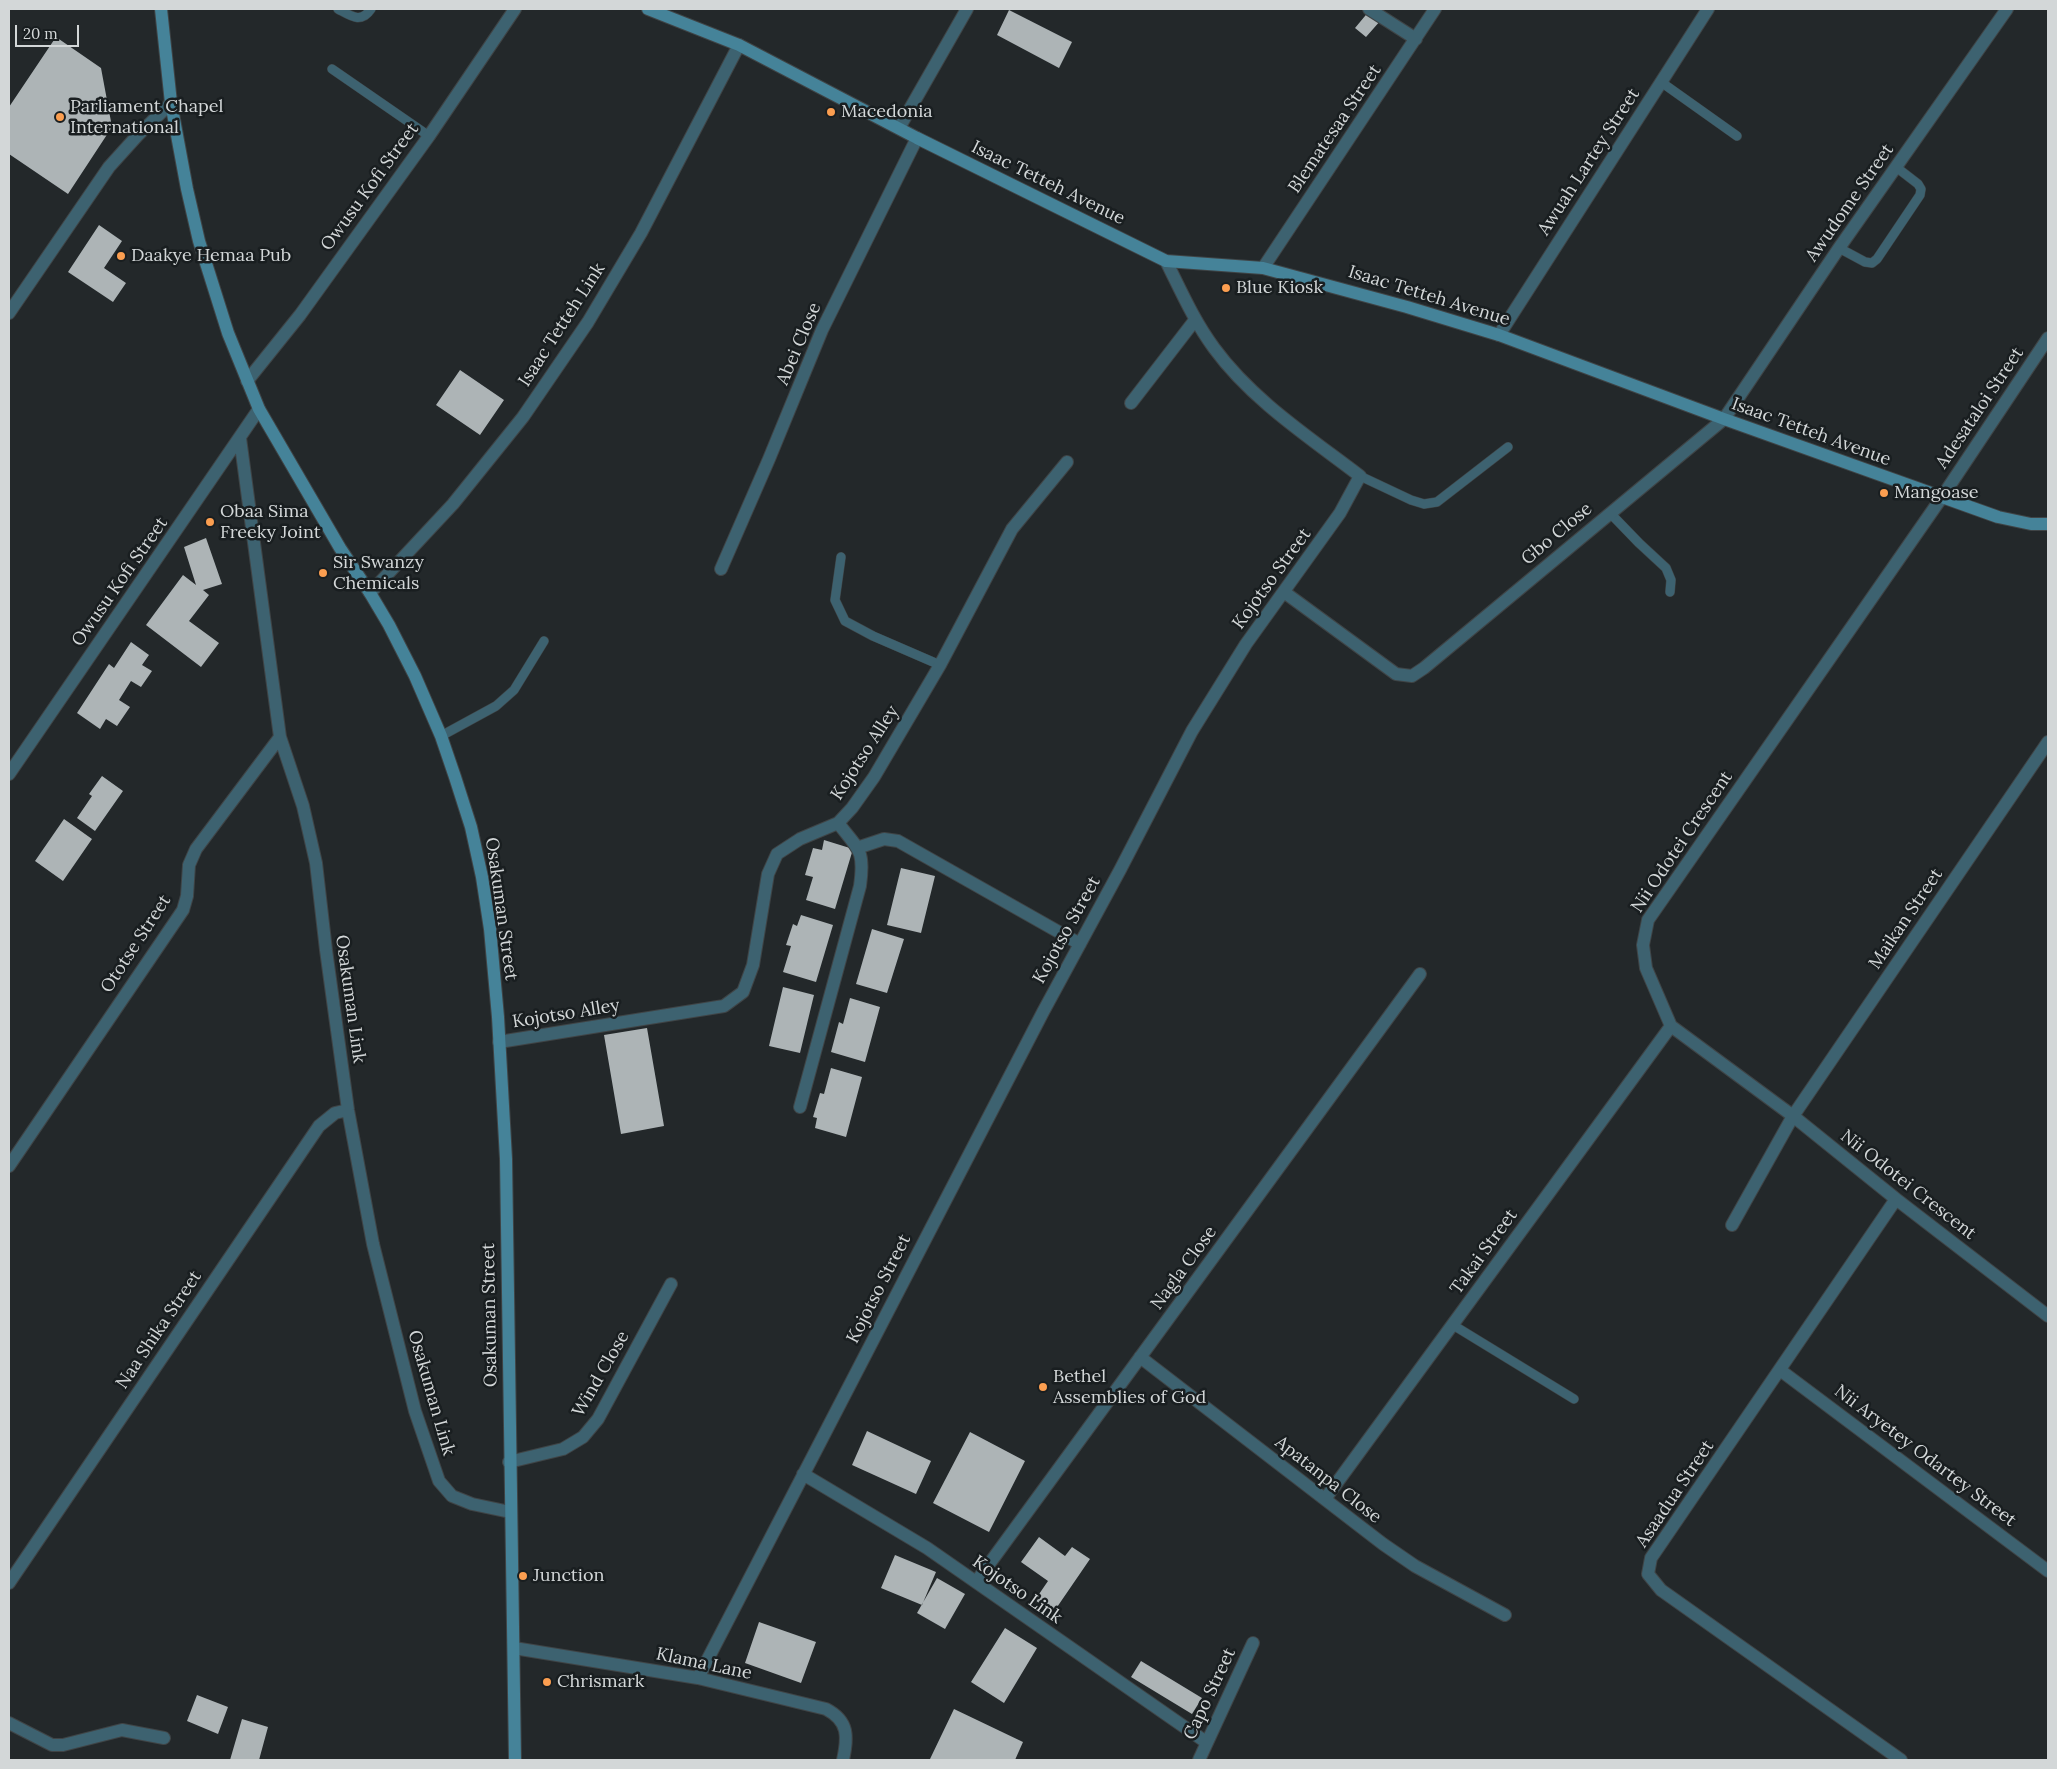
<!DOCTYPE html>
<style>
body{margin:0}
#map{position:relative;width:2057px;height:1769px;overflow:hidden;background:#23282a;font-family:Lora,serif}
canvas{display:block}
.frame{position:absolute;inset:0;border:10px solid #d3d7d8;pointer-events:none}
.scale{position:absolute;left:15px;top:25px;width:64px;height:22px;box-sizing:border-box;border:2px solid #d3d7d8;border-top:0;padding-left:6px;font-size:15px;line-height:18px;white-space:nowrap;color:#d3d7d8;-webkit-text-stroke:4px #191e20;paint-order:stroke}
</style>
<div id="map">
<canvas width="2057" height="1769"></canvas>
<div class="frame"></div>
<div class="scale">20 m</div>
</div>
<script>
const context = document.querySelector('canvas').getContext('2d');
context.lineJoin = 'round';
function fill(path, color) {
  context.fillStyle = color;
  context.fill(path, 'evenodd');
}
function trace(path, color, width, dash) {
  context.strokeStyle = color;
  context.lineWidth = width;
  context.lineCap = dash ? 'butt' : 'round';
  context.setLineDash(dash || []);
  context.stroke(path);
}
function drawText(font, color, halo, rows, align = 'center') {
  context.font = font + ' Lora,serif';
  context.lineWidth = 5;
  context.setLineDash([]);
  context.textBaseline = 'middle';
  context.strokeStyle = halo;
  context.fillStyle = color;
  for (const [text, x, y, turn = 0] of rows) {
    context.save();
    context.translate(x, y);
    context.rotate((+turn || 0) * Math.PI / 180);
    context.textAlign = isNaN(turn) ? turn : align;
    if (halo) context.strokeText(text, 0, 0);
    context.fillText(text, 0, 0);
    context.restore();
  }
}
const building = new Path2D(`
 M1009 10 1072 42 1059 68 997 35Z
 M1370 10 1381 20 1366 37 1355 28Z
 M56 37 101 68 112 127 68 194 9 154V107Z
 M99 225 122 241 104 268 126 283 113 302 68 272Z
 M460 370 504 400 480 435 436 405Z
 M206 538 222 584 203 590 209 595 189 621 219 643 201 667 146 625 183 575 196 585 184 547Z
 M131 642 149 655 142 665 152 671 141 687 131 681 119 700 130 707 117 726 106 719 100 729 77 713 109 664 114 668Z
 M102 776 123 791 95 831 77 818 92 796 89 794Z
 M64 819 92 839 63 881 35 861Z
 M824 840 853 849 835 909 806 900 813 877 805 875 813 848 822 850Z
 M901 868 935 876 921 933 887 925Z
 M801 915 833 925 816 982 783 972 791 946 786 945 793 924 797 926Z
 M872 929 904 939 887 993 856 984Z
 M783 987 814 995 800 1053 769 1046Z
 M850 998 880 1007 865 1062 831 1052 839 1022 843 1024Z
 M647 1028 664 1126 621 1134 604 1035Z
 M831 1068 862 1077 846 1137 815 1128 817 1118 813 1117 820 1093 824 1094Z
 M867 1431 931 1461 916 1494 852 1465Z
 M970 1432 1025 1461 989 1532 933 1503Z
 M1039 1537 1065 1556 1072 1547 1090 1559 1053 1613 1035 1600 1048 1581 1021 1562Z
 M895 1555 936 1572 922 1605 881 1588Z
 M937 1578 965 1594 945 1629 917 1613Z
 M759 1622 816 1642 801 1683 745 1663Z
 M1005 1628 1037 1648 1004 1703 971 1682Z
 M1141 1661 1202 1698 1192 1714 1131 1677Z
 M197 1695 228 1707 218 1734 187 1721Z
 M954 1709 1023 1742 1015 1760 930 1759Z
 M242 1719 268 1727 259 1760H230Z`);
const lane = new Path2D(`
 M338 9C351 16 361 24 371 9
 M332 69 429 136
 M1661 82 1737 136
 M1839 248 1865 262 1872 263 1877 259 1920 195 1921 189 1918 184 1896 167
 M1360 476 1411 500 1424 504 1437 502 1508 447
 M1610 513 1639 543 1666 568 1671 580 1670 592
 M841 557 835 600 845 621 873 636 940 665
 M441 736 496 706 514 690 544 641
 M1453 1325 1574 1399`);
const street = new Path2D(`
 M1369 9 1416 39
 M899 128 967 9
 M1263 268 1435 9
 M9 313 109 167 137 136 171 103
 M1499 335 1708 9
 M2048 338 1942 497 1648 920 1643 945 1646 968 1671 1026 1793 1116 1896 1199 2048 1316
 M247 381 300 315 429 136 515 9
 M1131 403 1195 320
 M240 438 280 737 303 806 316 863 326 950 348 1110 373 1244 415 1411 439 1481 452 1496 472 1504 510 1512
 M721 569 769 459 822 330 917 138
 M1284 592 1396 674 1412 676 1424 668 1724 419 1839 248 2007 9
 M370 593 453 504 523 417 588 322 641 233 739 45
 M9 774 259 409
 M857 848 884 839 898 841 1080 944
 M499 1042 724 1006 743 992 753 965 768 874 777 854 800 839 838 823 852 808 874 777 940 665 1012 529 1067 462
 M800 1107 860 886C865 850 859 850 838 823
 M9 1166 183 910 187 896 189 865 196 849 280 737
 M1896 1199 1651 1558 1648 1574 1661 1590 1901 1760
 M1732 1225 1793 1116 2048 742
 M1140 1357 1383 1544 1415 1566 1505 1615
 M1780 1370 2048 1571
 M509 1462 563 1449 583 1437 598 1419 671 1284
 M803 1474 927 1548 1206 1742
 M1325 1499 1671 1026
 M976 1582 1420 974
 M9 1583 319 1126 335 1113 348 1110
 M514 1648 698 1678 826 1709C849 1721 848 1737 843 1760
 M698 1678 1043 1012 1120 870 1192 731 1246 644 1340 513 1360 476C1309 437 1252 400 1214 348 1194 321 1181 291 1166 261
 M9 1723 52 1745H63L122 1730 164 1738
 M1199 1760 1253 1643`);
const secondary = new Path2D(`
 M161 9 171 103 187 189 199 241 228 333 259 409 340 548 370 593 389 625 415 676 441 736 455 777 471 827 482 877 490 929 498 1017 506 1159 515 1760
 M648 9 739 45 917 138 1166 261 1263 268 1407 307 1499 335 1724 419 1998 517 2031 524H2048`);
const markers = [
 [831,112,5,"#fb9e50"],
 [60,117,5,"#fb9e50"],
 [121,256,5,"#fb9e50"],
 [1226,288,5,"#fb9e50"],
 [1884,493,5,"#fb9e50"],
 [210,522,5,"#fb9e50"],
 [323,573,5,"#fb9e50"],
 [1043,1387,5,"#fb9e50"],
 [523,1576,5,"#fb9e50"],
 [547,1682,5,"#fb9e50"]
];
const poiNames = [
 ["Parliament Chapel",70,107],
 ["International",70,128],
 ["Macedonia",841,112],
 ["Daakye Hemaa Pub",131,256],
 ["Blue Kiosk",1236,288],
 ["Mangoase",1894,493],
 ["Obaa Sima",220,512],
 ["Freeky Joint",220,533],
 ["Sir Swanzy",333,563],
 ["Chemicals",333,584],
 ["Bethel",1053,1377],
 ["Assemblies of God",1053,1398],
 ["Junction",533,1576],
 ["Chrismark",557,1682]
];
const streetNames = [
 ["Blematesaa Street",1335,129,-56],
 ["Awuah Lartey Street",1589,162,-57],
 ["Isaac Tetteh Avenue",1048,183,26],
 ["Owusu Kofi Street",370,187,-54],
 ["Awudome Street",1850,203,-55],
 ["Isaac Tetteh Avenue",1429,296,17],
 ["Isaac Tetteh Link",562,325,-57],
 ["Abei Close",799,344,-67],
 ["Adesataloi Street",1980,408,-56],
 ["Isaac Tetteh Avenue",1811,432,20],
 ["Gbo Close",1557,534,-40],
 ["Kojotso Street",1272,579,-54],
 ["Owusu Kofi Street",120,582,-55],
 ["Kojotso Alley",865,753,-57],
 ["Nii Odotei Crescent",1682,842,-56],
 ["Osakuman Street",501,909,82],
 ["Maikan Street",1906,919,-56],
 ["Kojotso Street",1067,930,-61],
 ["Ototse Street",136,944,-57],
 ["Osakuman Link",350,999,82],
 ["Kojotso Alley",566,1014,-9],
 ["Nii Odotei Crescent",1908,1185,38],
 ["Takai Street",1484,1252,-54],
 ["Nagla Close",1184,1268,-54],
 ["Kojotso Street",879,1289,-63],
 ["Osakuman Street",490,1315,-91],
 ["Naa Shika Street",159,1330,-56],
 ["Wind Close",601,1374,-60],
 ["Osakuman Link",431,1393,74],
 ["Nii Aryetey Odartey Street",1925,1456,37],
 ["Apatanpa Close",1328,1480,38],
 ["Asaadua Street",1675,1494,-56],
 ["Kojotso Link",1017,1590,35],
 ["Klama Lane",704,1664,12],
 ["Capo Street",1210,1694,-65]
];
fill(building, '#adb4b6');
trace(lane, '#3f4446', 10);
trace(street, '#3f4446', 14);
trace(secondary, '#3f4446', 14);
trace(lane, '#3d6270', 9);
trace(street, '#3d6270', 12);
trace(secondary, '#458399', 12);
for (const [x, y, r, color] of markers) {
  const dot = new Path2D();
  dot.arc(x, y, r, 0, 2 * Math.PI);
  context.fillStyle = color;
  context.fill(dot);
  trace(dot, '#191e20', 2);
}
drawText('18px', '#d3d7d8', '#191e20', poiNames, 'left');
drawText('18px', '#d3d7d8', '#191e20', streetNames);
</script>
